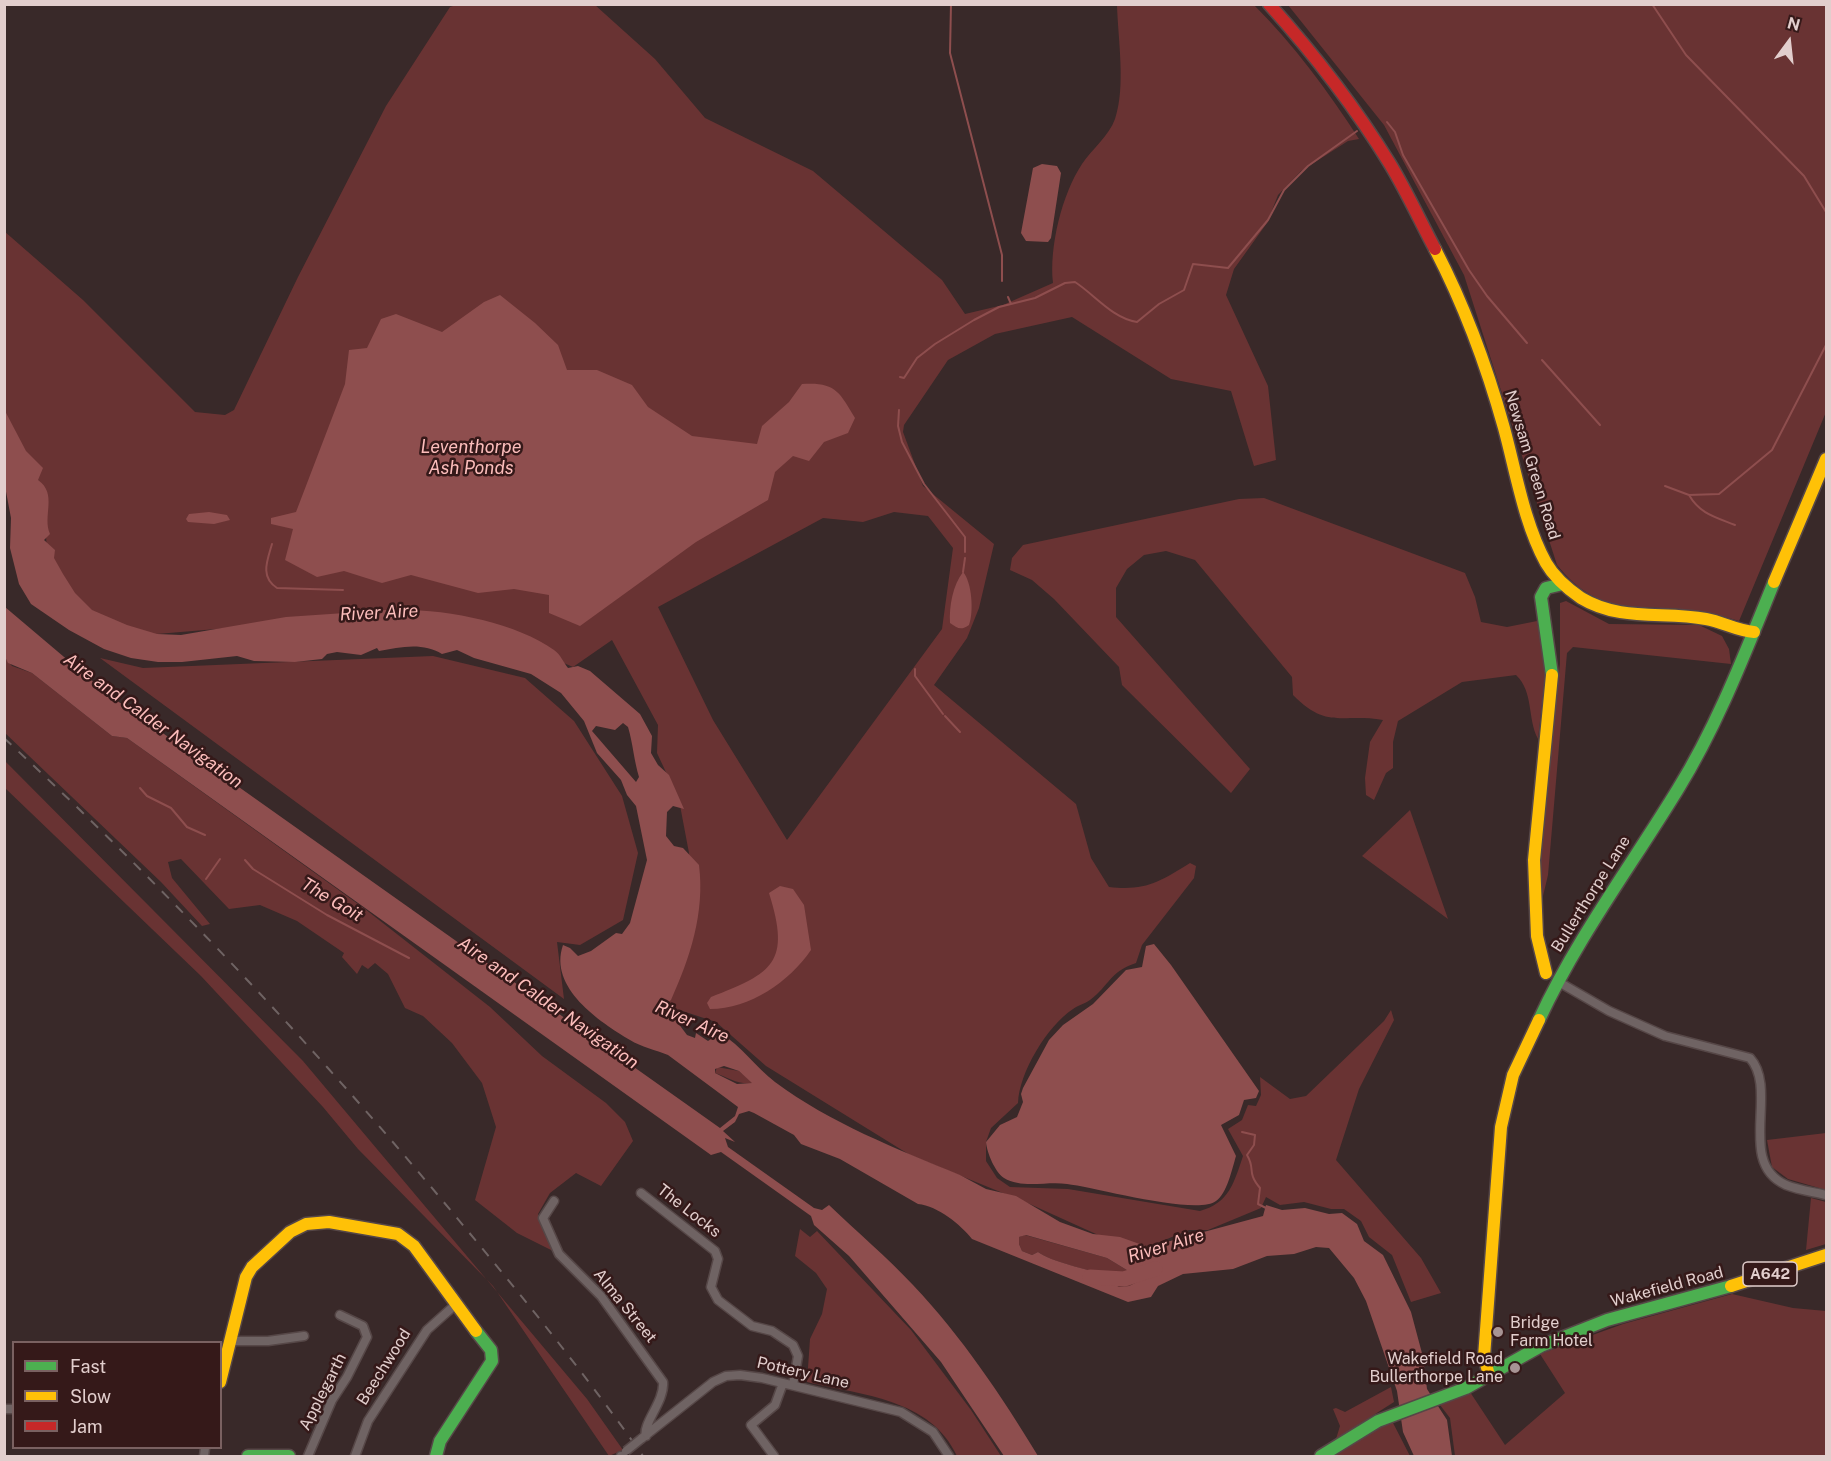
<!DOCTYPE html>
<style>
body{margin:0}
#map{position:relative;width:1831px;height:1461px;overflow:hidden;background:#392929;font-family:"Public Sans",sans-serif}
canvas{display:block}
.frame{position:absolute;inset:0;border:6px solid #e2cecd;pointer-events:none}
.legend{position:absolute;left:12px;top:1341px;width:210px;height:108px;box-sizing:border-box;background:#351919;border:2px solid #7a6161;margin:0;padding:8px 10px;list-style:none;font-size:18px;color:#e2cecd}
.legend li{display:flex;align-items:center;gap:12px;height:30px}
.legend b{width:30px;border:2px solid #7a6161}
.north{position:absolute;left:1759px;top:12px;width:60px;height:60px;-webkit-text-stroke:4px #351919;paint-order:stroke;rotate:15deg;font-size:16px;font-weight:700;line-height:24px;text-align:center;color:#e2cecd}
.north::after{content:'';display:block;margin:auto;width:21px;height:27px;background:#e2cecd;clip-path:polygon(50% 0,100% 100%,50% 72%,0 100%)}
</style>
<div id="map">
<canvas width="1831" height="1461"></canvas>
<div class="frame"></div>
<ul class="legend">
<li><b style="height:8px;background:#4caf50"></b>Fast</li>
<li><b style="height:8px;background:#ffc107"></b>Slow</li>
<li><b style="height:8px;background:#c62828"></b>Jam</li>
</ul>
<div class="north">N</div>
</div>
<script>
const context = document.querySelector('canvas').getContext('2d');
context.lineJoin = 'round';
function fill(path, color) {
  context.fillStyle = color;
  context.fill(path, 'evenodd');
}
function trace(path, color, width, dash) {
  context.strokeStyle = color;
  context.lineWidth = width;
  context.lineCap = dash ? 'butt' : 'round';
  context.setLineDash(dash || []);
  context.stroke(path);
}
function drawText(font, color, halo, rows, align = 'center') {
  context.font = font + ' "Public Sans",sans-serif';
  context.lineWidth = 5;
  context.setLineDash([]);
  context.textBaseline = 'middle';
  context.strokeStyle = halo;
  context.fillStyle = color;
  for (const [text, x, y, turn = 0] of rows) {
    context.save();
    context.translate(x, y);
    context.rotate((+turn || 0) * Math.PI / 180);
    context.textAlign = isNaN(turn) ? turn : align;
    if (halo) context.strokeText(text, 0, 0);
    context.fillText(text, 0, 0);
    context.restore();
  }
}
const green = new Path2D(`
 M459 4 595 5 655 59 705 118 813 171 942 280 965 314 1003 305 1053 283C1049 247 1062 194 1082 164 1092 149 1109 136 1115 119 1126 87 1118 39 1117 5H1254C1294 45 1328 91 1359 139L1348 141 1301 171 1278 195 1267 223 1234 269 1226 295 1268 386 1276 460 1254 466 1231 391 1171 379 1072 317 995 334 948 360 904 425 903 432 923 486 994 544 979 608 967 638 934 685 1076 804 1091 858 1109 887C1146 891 1159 882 1190 863L1196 866 1194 878 1142 945 1136 963C1109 972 1110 985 1090 1000 1085 1004 1078 1005 1073 1009 1047 1026 1019 1073 1018 1103L991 1128 986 1142V1161L997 1178 1010 1187 1068 1189 1200 1211C1229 1203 1234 1183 1243 1156L1228 1129 1242 1120 1248 1105 1256 1106 1261 1095 1260 1077 1290 1099 1306 1096 1384 1021 1391 1010 1394 1020 1359 1089 1336 1160 1421 1258 1441 1293 1411 1302 1392 1255 1369 1237 1361 1221 1344 1209H1331L1304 1202 1280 1205 1266 1197 1261 1208 1208 1230H1189L1150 1246 1118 1244 1032 1205 910 1155 766 1066 716 1022 661 1004 690 896 689 853 679 800 657 753 658 725 612 640 573 667 466 621 324 620 145 635 100 617 71 595 47 553 44 499 5 432 4 231 83 300 195 412 225 415 234 410 298 277 386 106 450 7ZM894 512 928 516 953 548 942 629 787 840 713 720 658 607 823 518 863 522Z
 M1288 5H1826V412L1739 621C1728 618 1716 614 1704 612 1642 601 1603 622 1557 565L1464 275 1384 125Z
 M1264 498 1465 573 1475 597 1481 622 1507 627 1537 621 1546 668 1538 739C1527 718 1534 692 1516 675L1462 682 1398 721 1393 742V768L1386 773 1374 800 1366 795 1365 778 1370 742 1383 720C1341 713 1328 730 1293 695L1292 677 1195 560 1166 551 1144 555 1127 569 1116 588V617L1250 769 1231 793 1122 685 1119 667 1054 599 1032 580 1010 570 1012 558 1023 545 1239 499Z
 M1566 601 1609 624 1699 625 1722 636 1729 649 1731 664 1573 647 1567 653 1548 875 1538 917 1539 872 1560 663V603Z
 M433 656 525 678 574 721 622 796 638 853 623 920 580 945 557 942 564 999 100 658 143 668Z
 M4 657 12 666 32 673 112 736 127 738 365 909 490 1007 542 1056 606 1103 625 1122 633 1141 601 1186 576 1173 550 1193 538 1214 554 1245 553 1251 517 1233 475 1200 496 1127 482 1083 452 1043 423 1016 405 1008 388 974 375 963 368 969 362 965 357 974 342 957 344 953 297 921 260 905 229 909 181 859 168 862 172 878 210 924 202 926 161 882 5 733Z
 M4 760 303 1061 587 1399 623 1450 609 1456 493 1286 358 1149 323 1107 201 976 5 788Z
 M1410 810 1448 919 1362 856Z
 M717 1067 739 1071 753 1083C737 1085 730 1078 715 1073Z
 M1826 1133V1190L1788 1179 1772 1167 1767 1140Z
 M1811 1198 1826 1202V1244L1806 1250Z
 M800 1229 810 1237 817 1231 911 1330 971 1410 1001 1456H957C931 1399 862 1395 807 1382L810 1339 822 1314 827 1289 816 1273 795 1256Z
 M1025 1235 1107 1258 1135 1275 1137 1282 1129 1286 1119 1287C1114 1284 1108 1277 1104 1275 1087 1269 1051 1262 1038 1252L1032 1255 1022 1251 1019 1244V1237Z
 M1732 1294 1793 1308 1826 1311V1456H1455L1450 1418 1440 1405 1470 1392 1505 1445 1565 1393 1540 1354 1623 1324Z
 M1391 1387 1394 1402 1336 1439 1340 1426 1333 1409 1336 1408 1345 1412Z
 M1392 1421 1410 1456H1332Z`);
const water = new Path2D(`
 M1042 164 1057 166 1061 173 1051 238 1048 242 1026 241 1021 233 1033 168Z
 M500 295 535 323 558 345 567 370H597L632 385 648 407 692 436 757 444 762 426 789 402 802 384C835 382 839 391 855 418L848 433 824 442 809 461 793 456 775 472 768 500 696 542 580 626 549 613V595L514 589 478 593 411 575 382 583 344 571 317 577 285 560 293 529 271 524V518L296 512 345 384 349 350 367 348 381 319 396 314 442 332 484 302Z
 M4 409 26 451 43 468 38 480C58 494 42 516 50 534L44 540 55 550 54 558 63 574 75 593 92 610 127 625 157 634 181 635 286 617 345 613 352 617C360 615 366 612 374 611 427 605 511 619 554 650 561 655 563 662 568 668L578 666 590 671 640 714 652 736 651 753 658 765 669 775 684 809 673 806 667 812 666 836 674 846 683 848 699 865C705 913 690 958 671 1000L666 1004 667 1014 672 1015 687 1035 695 1038 696 1033 708 1041 720 1033C742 1046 755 1067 775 1082 830 1123 897 1149 960 1175L986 1189 1016 1196 1060 1222 1093 1234 1120 1237 1148 1247 1263 1216 1266 1205 1282 1210 1305 1208 1329 1214 1342 1213 1357 1224 1364 1241 1383 1255 1411 1312 1423 1357 1427 1389 1447 1420 1452 1456H1414L1403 1432 1397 1391 1366 1301 1354 1278 1329 1248 1316 1247 1294 1254 1267 1256 1233 1269 1183 1274 1158 1286 1151 1297 1128 1302 972 1239C961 1225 938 1206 918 1204L840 1159 801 1144 794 1135 754 1113 749 1111 739 1114 735 1122 723 1131 735 1142 725 1138 728 1147 814 1208 822 1210 829 1205C857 1232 887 1257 913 1285 962 1337 1001 1395 1038 1456H1004L941 1362 849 1256 814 1225 811 1216 721 1152 711 1155 127 738 112 736 32 673 8 663 5 657V607L109 695 720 1128 735 1116 738 1107 668 1055C656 1050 641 1047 630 1040 600 1022 548 988 563 945L570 948 578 956 591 951 616 933 622 934 630 923 647 860 636 806 627 795 621 780 597 753 584 721 561 693 531 674 474 658 457 650 442 654C423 642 400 647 379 651L377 648 361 655 337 652 327 654 322 659 295 662 254 661 237 656 182 662H158L131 658 104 649 69 630 31 604 19 584 10 548 11 518 4 481ZM623 723 628 727C633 744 634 761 639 777L636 782 592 731 596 726 615 730ZM724 1066 739 1071 752 1083 737 1084 715 1073V1069ZM1026 1235 1107 1258 1135 1275 1137 1282 1129 1286 1119 1287C1114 1284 1108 1276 1104 1275 1088 1269 1051 1262 1038 1252L1032 1255 1022 1251 1019 1244V1237Z
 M209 512 227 515 230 520 214 524 188 522 186 519 189 514Z
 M963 572C972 582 974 612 969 625 961 631 957 628 950 623 949 606 953 585 963 572Z
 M780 886 793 889 804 905 811 950C789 982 750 1009 710 1009L707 1003 711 997C773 973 791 963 769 893Z
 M1154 944 1171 965 1259 1091 1256 1098 1244 1100 1239 1115 1221 1125 1236 1156C1232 1169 1227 1194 1216 1201 1197 1216 1094 1187 1067 1184 1047 1181 1022 1189 1004 1178 995 1172 987 1153 986 1142L1000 1125 1017 1117 1023 1102 1021 1094 1023 1088 1049 1040 1063 1025 1093 1004 1126 970 1142 967 1146 946Z`);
const stream = new Path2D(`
 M951 4 950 53 1002 255V281
 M1652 4 1686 55 1804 176 1826 212
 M1387 122 1395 132 1403 155 1469 270 1487 296 1527 343
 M1008 297 1011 304
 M1542 360 1600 425
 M900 377 904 378 917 358 935 344 974 320 999 307 1035 298 1065 283 1075 282C1095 295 1112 318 1137 322L1159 304 1184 290 1193 264 1228 268 1268 220 1284 190 1308 166 1357 131
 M899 410 898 426 902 442 924 484 965 537V552
 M1665 486 1689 495 1719 494 1772 450 1826 345
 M1689 495C1700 514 1715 517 1735 525
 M272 544C267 561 260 577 277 588L343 590
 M963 572 965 558
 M915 669V676L943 714
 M945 716 960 732
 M140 788 147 796 171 808 187 827 205 835
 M245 860 253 869 327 915 409 958
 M206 879 220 859
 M1242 1132 1255 1135 1254 1145 1247 1155C1256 1170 1246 1171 1260 1188L1258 1204 1266 1208`);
const river = new Path2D(`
 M1090 1277 1124 1279 1155 1269`);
const street = new Path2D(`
 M1557 981 1609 1011 1665 1036 1750 1058C1779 1090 1736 1163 1786 1185 1798 1190 1814 1192 1826 1195
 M641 1193 715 1251 718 1259 711 1287 718 1300 752 1326 772 1331 793 1345 798 1356 793 1385
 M554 1201 543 1218 559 1254 601 1296 663 1382C665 1401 642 1424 646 1436
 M230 1341H268L304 1336
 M4 1409H14
 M641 1439 713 1382 726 1376 740 1375 762 1378 901 1412 933 1432 949 1456
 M204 1456 205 1448
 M308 1456 332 1400 347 1377 367 1337 363 1326 340 1315
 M355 1456 368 1421 427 1330 455 1305
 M621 1456H622
 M774 1456 751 1425 775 1405 783 1383`);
const fast = new Path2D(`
 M1552 675 1541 597 1546 588 1563 584
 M1539 1020C1577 938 1631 866 1678 789 1718 724 1745 653 1774 582
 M248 1456H289
 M436 1456 440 1441 492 1361 491 1350 476 1331
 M1321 1456 1378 1421 1466 1388 1541 1346 1607 1320 1731 1286`);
const slow = new Path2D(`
 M1435 249C1464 305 1487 367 1504 428 1516 472 1524 523 1546 563 1554 577 1568 589 1581 598 1621 622 1663 611 1706 619 1723 622 1737 631 1754 632
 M1774 582 1826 459
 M1546 973 1537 936 1534 860 1552 675
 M1731 1286 1826 1255
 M1489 1375 1484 1357 1501 1127 1513 1075 1539 1020
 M220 1382 246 1277 252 1267 290 1232 306 1224 329 1222 398 1234 414 1246 476 1331`);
const jam = new Path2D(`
 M1269 4C1314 54 1355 107 1390 164 1407 192 1420 221 1435 249`);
const rail = new Path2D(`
 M4 738C158 881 302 1033 437 1194 508 1279 579 1365 643 1456`);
const streetBridge = new Path2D(`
 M626 1451 641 1439`);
const markers = [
 [1498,1332,6,"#a79494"],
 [1515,1368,6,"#a79494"]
];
const shields = [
 [1770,1274,54]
];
const shieldNames = [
 ["A642",1770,1274]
];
const streetNames = [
 ["Newsam Green Road",1532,465,73],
 ["Bullerthorpe Lane",1591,894,-58],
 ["The Locks",689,1211,38],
 ["Wakefield Road",1667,1287,-15],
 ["Alma Street",625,1306,51],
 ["Beechwood",384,1367,-58],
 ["Pottery Lane",803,1373,13],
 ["Applegarth",323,1392,-63]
];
const poiNames = [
 ["Bridge",1510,1323],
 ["Farm Hotel",1510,1341],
 ["Wakefield Road",1503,1359,"right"],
 ["Bullerthorpe Lane",1503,1377,"right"]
];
const waterNames = [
 ["Leventhorpe",471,447],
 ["Ash Ponds",471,468],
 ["River Aire",379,613,-3],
 ["Aire and Calder Navigation",153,721,36],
 ["The Goit",332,900,31],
 ["Aire and Calder Navigation",548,1003,35],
 ["River Aire",692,1022,24],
 ["River Aire",1166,1246,-17]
];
fill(green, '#693333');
fill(water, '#8e4e4e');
trace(stream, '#8e4e4e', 2);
trace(river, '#8e4e4e', 15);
trace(street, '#564747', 11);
trace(fast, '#564747', 15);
trace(slow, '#564747', 15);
trace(jam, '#564747', 15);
trace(street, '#6f6363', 8);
trace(fast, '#4caf50', 12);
trace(slow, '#ffc107', 12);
trace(jam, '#c62828', 12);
trace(rail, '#6f6363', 2, [10, 10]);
trace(streetBridge, '#564747', 11, []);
trace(streetBridge, '#6f6363', 8);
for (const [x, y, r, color] of markers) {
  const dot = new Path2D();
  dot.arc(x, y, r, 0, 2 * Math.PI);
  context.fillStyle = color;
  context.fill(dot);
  trace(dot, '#351919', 2);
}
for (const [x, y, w] of shields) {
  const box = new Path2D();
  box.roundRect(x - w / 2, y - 12, w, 24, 4.5);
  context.fillStyle = '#351919';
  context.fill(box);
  trace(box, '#e2cecd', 1.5);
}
drawText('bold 15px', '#e2cecd', null, shieldNames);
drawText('16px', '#e2cecd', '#351919', streetNames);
drawText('16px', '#e2cecd', '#351919', poiNames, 'left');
drawText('italic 18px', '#fcbdbb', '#351919', waterNames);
</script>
